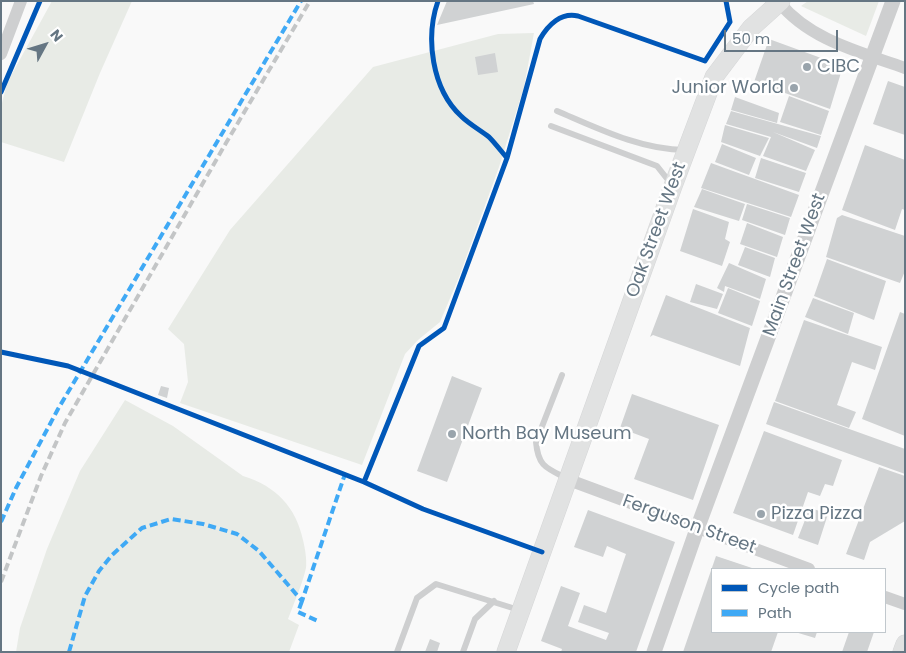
<!DOCTYPE html>
<style>
body{margin:0}
#map{position:relative;width:906px;height:653px;overflow:hidden;background:#f9f9f9;font-family:Poppins,sans-serif}
canvas{display:block}
.frame{position:absolute;inset:0;border:2px solid #657683;pointer-events:none}
.legend{position:absolute;left:711px;top:568px;width:175px;height:65px;box-sizing:border-box;background:#fff;border:1px solid #c1c8cd;margin:0;padding:6px 9px;list-style:none;font-size:15px;color:#657683}
.legend li{display:flex;align-items:center;gap:10px;height:25px}
.legend b{width:25px;border:1px solid #c1c8cd}
.north{position:absolute;left:20px;top:20px;width:50px;height:50px;-webkit-text-stroke:4px #fff;paint-order:stroke;rotate:51deg;font-size:14px;font-weight:700;line-height:20px;text-align:center;color:#657683}
.north::after{content:'';display:block;margin:auto;width:18px;height:22px;background:#657683;clip-path:polygon(50% 0,100% 100%,50% 72%,0 100%)}
.scale{position:absolute;left:724px;top:30px;width:114px;height:22px;box-sizing:border-box;border:2px solid #657683;border-top:0;padding-left:6px;font-size:15px;line-height:18px;white-space:nowrap;color:#657683;-webkit-text-stroke:4px #fff;paint-order:stroke}
</style>
<div id="map">
<canvas width="906" height="653"></canvas>
<div class="frame"></div>
<ul class="legend">
<li><b style="height:6px;background:#0057b8"></b>Cycle path</li>
<li><b style="height:6px;background:#3fa9f5"></b>Path</li>
</ul>
<div class="north">N</div>
<div class="scale">50 m</div>
</div>
<script>
const context = document.querySelector('canvas').getContext('2d');
context.lineJoin = 'round';
function fill(path, color) {
  context.fillStyle = color;
  context.fill(path, 'evenodd');
}
function trace(path, color, width, dash) {
  context.strokeStyle = color;
  context.lineWidth = width;
  context.lineCap = dash ? 'butt' : 'round';
  context.setLineDash(dash || []);
  context.stroke(path);
}
function drawText(font, color, halo, rows, align = 'center') {
  context.font = font + ' Poppins,sans-serif';
  context.lineWidth = 5;
  context.setLineDash([]);
  context.textBaseline = 'middle';
  context.strokeStyle = halo;
  context.fillStyle = color;
  for (const [text, x, y, turn = 0] of rows) {
    context.save();
    context.translate(x, y);
    context.rotate((+turn || 0) * Math.PI / 180);
    context.textAlign = isNaN(turn) ? turn : align;
    if (halo) context.strokeText(text, 0, 0);
    context.fillText(text, 0, 0);
    context.restore();
  }
}
const green = new Path2D(`
 M52 1H132L100 73 64 162 1 142V107L7 83Z
 M808 1H879L866 36 801 6Z
 M534 33 524 87 499 167 459 277 440 322 418 340 405 354 362 465 180 403 188 382 184 344 168 329 230 230 373 67 498 34Z
 M125 400 173 426 243 476C276 486 296 507 303 540 305 548 307 560 306 568 302 585 294 603 288 619L299 625 289 652H16L20 628 47 549 80 471Z`);
const building = new Path2D(`
 M447 1H533L534 4 437 25Z
 M769 39 843 66 830 109 754 82Z
 M495 53 498 72 478 75 475 57Z
 M888 81 905 87V135L873 124Z
 M789 96 829 111 821 135 780 122Z
 M735 97 779 113 777 123 731 110Z
 M731 111 821 136 817 148 773 132 815 150 806 171 763 156 771 137 726 124Z
 M725 125 769 138 760 156 721 142Z
 M722 144 756 158 749 175 715 162Z
 M865 145 905 160V210L902 209 895 230 842 210Z
 M761 158 806 173 799 192 755 178Z
 M711 163 799 195 791 217 701 188Z
 M702 189 745 204 739 221 694 207Z
 M747 204 790 218 785 235 742 220Z
 M693 209 729 222 725 239 730 242 722 266 680 251Z
 M842 215 905 236V271L900 283 826 257 837 218Z
 M747 223 783 237 777 257 740 244Z
 M745 247 775 258 770 277 738 265Z
 M827 259 886 281 874 320 814 296Z
 M729 263 766 279 760 299 725 286 724 292 717 288Z
 M696 284 723 294 717 309 690 302Z
 M728 288 760 301 752 326 718 313Z
 M666 295 750 328 740 366 653 335 650 337Z
 M813 298 854 313 848 334 805 317Z
 M900 312 905 314V436L862 419Z
 M804 320 882 347 875 370 852 362 837 405 856 412 849 428 775 401Z
 M452 376 482 388 447 482 417 471Z
 M161 386 169 388 167 398 158 395Z
 M632 394 719 425 693 500 634 479 649 439 620 428Z
 M774 402 905 449V474L766 424Z
 M764 431 842 460 833 486 825 484 820 496 808 492 793 535 733 513Z
 M879 467 905 476V521L870 542 864 560 846 554Z
 M808 507 828 514 818 545 798 538 805 520 802 518Z
 M588 510 675 542 636 652H561L562 649 541 641 561 586 580 593 568 626 606 640 609 633 578 622 584 605 606 613 626 554 607 546 603 557 574 547Z
 M716 556 755 569H712V632H778L771 652H683Z
 M795 632H817L815 638Z
 M849 632H874L867 652H842Z
 M430 639 440 643 437 652H425Z`);
const service = new Path2D(`
 M557 111C597 128 641 150 685 150
 M551 126 657 166 672 185
 M562 375 536 442C538 466 546 468 566 478
 M397 652 417 598 436 584 519 610
 M463 652 475 619 494 601`);
const minor = new Path2D(`
 M778 1C809 40 860 52 905 68
 M1 54 21 1
 M569 480 809 569
 M885 597 905 604`);
const tertiary = new Path2D(`
 M654 652 697 529 893 1`);
const secondary = new Path2D(`
 M506 652 673 186 714 77 751 28 781 1
 M902 652 905 644`);
const rail = new Path2D(`
 M1 582 41 476 65 423 226 143 310 1`);
const quiet = new Path2D(`
 M1 522 16 488 58 409 301 1
 M302 601 298 612 320 622
 M69 652 85 596 99 571 112 555 142 528 171 519 203 524 237 534 259 551 302 601 345 474`);
const cycleway = new Path2D(`
 M1 92 40 1
 M507 158 540 39C548 25 561 12 578 16L705 61 730 22 726 1
 M1 352 68 366 104 380 364 482 423 509 542 552
 M364 482 419 346 444 328 507 158C501 151 495 143 489 137 480 130 469 124 461 116 432 89 425 38 438 1`);
const markers = [
 [807,67,5,"#99a4ac"],
 [794,88,5,"#99a4ac"],
 [452,434,5,"#99a4ac"],
 [761,514,5,"#99a4ac"]
];
const poiNames = [
 ["CIBC",817,67],
 ["Junior World",784,88,"right"],
 ["North Bay Museum",462,434],
 ["Pizza Pizza",771,514]
];
const streetNames = [
 ["Oak Street West",657,230,-70],
 ["Main Street West",795,265,-70],
 ["Ferguson Street",689,525,20]
];
fill(green, '#e8ebe6');
fill(building, '#d0d2d3');
trace(secondary, '#d5d6d7', 19);
trace(service, '#cecfd0', 6);
trace(minor, '#cecfd0', 12);
trace(tertiary, '#cecfd0', 15);
trace(secondary, '#e1e2e2', 18);
trace(rail, '#c3c5c6', 4, [8, 4]);
trace(quiet, '#3fa9f5', 4, [8, 4]);
trace(cycleway, '#0057b8', 5);
for (const [x, y, r, color] of markers) {
  const dot = new Path2D();
  dot.arc(x, y, r, 0, 2 * Math.PI);
  context.fillStyle = color;
  context.fill(dot);
  trace(dot, '#fff', 2);
}
drawText('18px', '#657683', '#fff', poiNames, 'left');
drawText('18px', '#657683', '#fff', streetNames);
</script>
